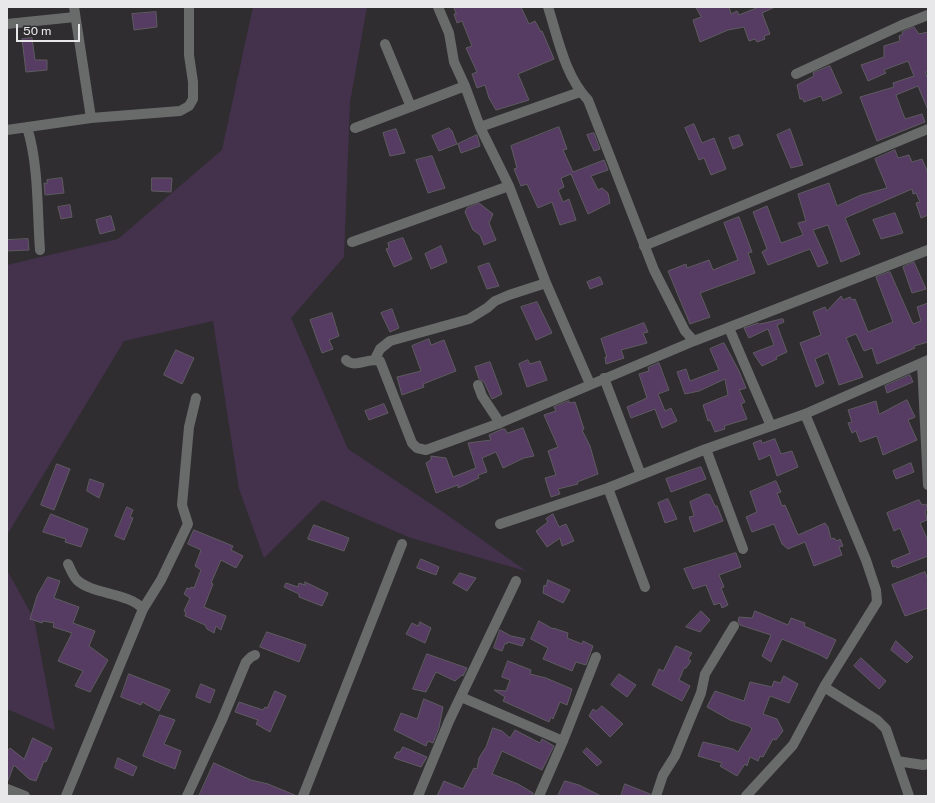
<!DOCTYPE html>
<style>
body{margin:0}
#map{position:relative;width:935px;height:803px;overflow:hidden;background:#2f2d30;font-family:"Public Sans",sans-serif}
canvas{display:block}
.frame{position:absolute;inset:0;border:8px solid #e8e7e9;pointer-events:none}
.scale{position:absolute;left:16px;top:24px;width:64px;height:18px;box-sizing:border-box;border:2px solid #e8e7e9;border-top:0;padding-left:5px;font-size:12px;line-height:14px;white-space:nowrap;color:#e8e7e9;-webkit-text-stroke:3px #2f2d30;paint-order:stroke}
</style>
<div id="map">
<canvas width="935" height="803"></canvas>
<div class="frame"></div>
<div class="scale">50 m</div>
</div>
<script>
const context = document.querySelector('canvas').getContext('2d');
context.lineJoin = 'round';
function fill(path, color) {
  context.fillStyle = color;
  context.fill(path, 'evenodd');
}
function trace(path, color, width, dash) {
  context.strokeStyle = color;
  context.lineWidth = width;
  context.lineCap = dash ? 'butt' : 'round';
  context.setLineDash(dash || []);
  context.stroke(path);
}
const green = new Path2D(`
 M253 7H367L350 102 344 257 291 318 348 449 443 512 526 571 411 538 322 500 264 558 239 489 213 321 124 341 7 535V265L118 239 222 150Z
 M7 570 34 619 55 730 7 709Z`);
const building = new Path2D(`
 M454 7H521L529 24 535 21 541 32 542 31 554 59 518 74 529 100 496 110 489 98 485 85 477 88 472 74 477 72 466 48 472 46 462 21 457 23 454 14H456Z
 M696 7H729L731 14 737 11 739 15 759 7H775L762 13 770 34 764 36 765 39 757 42 755 39 749 41 744 27 728 30 700 42 693 20 701 17Z
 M156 12 157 27 134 30 132 14Z
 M914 27 919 34 928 32V72H925L928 79V110L918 86 896 95 905 119 922 114 925 122 877 141 860 97 894 87 893 83 914 76 908 61 884 70 886 73 868 81 861 65 884 57V46L900 41 899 36 903 34 902 32Z
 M32 38 35 60H47V70L26 72 22 39Z
 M830 66 842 93 823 101 821 96 804 102 803 99H800L797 85 814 76 813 73Z
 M694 124 702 143 714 138 726 169 711 175 704 158 699 160 685 128Z
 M559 127 567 149 563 150 573 172 604 160 608 170 591 176 598 190 602 188 608 193 610 203 588 214 571 174 561 178 564 187 558 190 563 202 569 199 576 220 560 225 552 202 538 208 527 184 521 186 514 169 517 168 511 146Z
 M449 128 452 131 457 144 439 151 432 136Z
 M396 129 405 153 390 156 383 133Z
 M790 129 803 165 791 168 777 135Z
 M594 133 600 149 594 151 587 135Z
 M477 135 480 146 461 153 458 144Z
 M739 135 743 145 733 149 729 138Z
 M895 150 898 158 909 155 912 162 922 159 928 173V215L921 218 916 203 920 202 916 193 913 194 912 189 845 218 860 254 841 262 828 225 813 230 828 263 818 267 810 249 768 265 762 252 767 249 753 212 767 206 781 243 803 235 798 223 806 221 798 194 829 183 837 206 861 195 887 188 875 159Z
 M432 156 445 188 428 193 416 160Z
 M62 178 64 193 45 195 44 183 47 184V180Z
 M152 178H172L171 192 152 191Z
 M479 203 493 214 489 223 496 240 484 245 480 235 473 230 465 212 467 208Z
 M70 205 72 217 61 219 58 207Z
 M895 213 903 233 881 239 873 220Z
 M111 216 115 230 100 234 96 220Z
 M739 217 752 252 748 253 755 273 700 293 710 317 690 324 668 271 686 264 687 268 709 260 713 270 738 260 724 223Z
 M403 238 412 259 394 267 386 249 389 248 388 243Z
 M28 239 29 250 7 251V240Z
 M441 246 447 262 431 269 425 254Z
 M914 262 926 289 912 293 903 267Z
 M489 263 499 286 487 289 478 267Z
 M890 272 913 324 921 321 917 307 928 303V342L914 346 915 348 877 364 872 348 864 351 856 334 846 338 863 377 839 385 828 353 815 359 824 383 816 387 800 343 821 335 813 312 825 307 827 311 841 296 843 300 850 297 852 300 855 299 868 332 893 322 876 277Z
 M600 277 603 284 590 289 587 282Z
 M537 302 552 333 536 340 521 307Z
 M392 309 399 328 390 332 381 313Z
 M332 313 339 336 329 340 333 349 322 353 310 320Z
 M783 319 784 322 777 325 787 352 776 357 777 359 762 366 753 353 774 345 768 329 749 338 744 328 758 323 759 324Z
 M644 323 648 332 643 333 647 343 621 350 624 358 606 364 605 357H607L601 339Z
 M429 339 431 345 444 340 456 371 423 384 424 387 402 395 397 377 421 371 412 346Z
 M724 343 739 371 746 388 739 390 745 402 741 404 747 419 724 426 725 429 715 432 710 420 708 421 703 405 728 395 725 379 699 391 685 394 677 372 686 369 690 381 719 370 710 349Z
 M176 350 194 358 182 384 164 375Z
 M528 360 530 364 540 361 547 380 527 387 519 364Z
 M490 362 502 394 492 399 484 382 479 379 475 367Z
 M659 363 669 390 658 394 665 411 671 408 677 421 662 428 655 409 631 418 627 407 647 398 639 374 649 371 648 368Z
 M910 375 913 382 887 393 885 386Z
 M907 400 915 417 908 420 917 440 883 455 877 436 860 442 856 431 852 433 848 423 852 422 848 410 876 401 879 414Z
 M569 401 570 403 575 402 584 429 582 430 590 446 598 474 577 482 578 484 558 489 560 494 551 497 545 478 556 475 548 451 558 447 544 415 556 411 554 407Z
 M384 404 388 413 369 420 365 411Z
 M523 428 534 456 524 458 503 468 496 452 482 458 487 472 478 475 479 478 458 488V485L436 493 426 463 431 460V456L446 458 453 477 476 468 468 443 491 440 489 435 502 429H505L507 433Z
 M775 439 781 454 792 451 798 467 777 476 770 455 759 460 753 443 761 440 762 443Z
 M911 463 914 472 896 479 893 471Z
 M57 464 70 469 54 510 41 505Z
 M701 467 706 479 671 492 666 479Z
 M90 479 104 484 99 498 87 491Z
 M776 481 781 492 777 493 782 506 785 505 798 535 825 523 828 527 831 539 834 538 837 541 840 539 843 546 839 547 842 555 814 566 805 542 788 549 782 544 774 524 752 532 746 517 757 512 750 492Z
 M707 494 710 495 715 506H717L723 521 694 532 689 517 694 516 690 502Z
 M668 499 677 519 665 523 658 503Z
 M919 500 922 505 926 504 928 509 925 511 927 520 920 523 928 541V556L897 568 896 566 893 567 891 561 910 553 900 528 894 531 887 513Z
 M127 507 133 510 130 517 133 518 124 540 115 536Z
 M51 514 88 529 81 547 65 542 66 539 43 532Z
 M553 514 559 527 566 524 574 541 562 546 560 538 547 547 536 531 548 522 546 519Z
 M314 525 349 538 344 551 308 539Z
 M194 530 233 546 231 550 243 556 236 568 221 560 211 583 213 584 204 607 226 616 221 630 216 626 214 633 207 629 205 625 185 616 186 612 184 611 190 598 184 594 187 588 190 589 191 587 194 588 201 570 195 566 201 550 188 544Z
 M736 553 741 567 719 575 724 587 721 588 728 605 722 608 720 603 714 605 706 585 693 589 684 569Z
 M421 559 439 567 436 575 417 568Z
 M925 572 928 580V608L905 616 892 585Z
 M460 573 476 578 467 591 453 583Z
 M48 577 60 581 54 598 79 607 73 623 95 631 89 646 108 660 90 692 75 686 83 671 58 661 72 633 53 627 54 623 43 621 42 623 30 619 37 596Z
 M548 580 570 590 563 603 543 593 544 585 546 586Z
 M305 582 328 593 322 606 299 597V594L284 587 286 583 298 587 299 583 305 585Z
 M701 611 710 620 700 632 686 627Z
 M755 611 788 625 791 618 805 623 804 626 836 640 827 659 820 655 782 639 771 662 762 656 771 635 740 625 738 621 739 617 752 618Z
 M539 621 553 629V628L568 633 567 638 582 644 583 641 593 646 586 665 576 662 572 671 543 659 548 648 531 639Z
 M420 622 431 628 425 643 406 634 412 623 418 626Z
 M500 630 511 636 525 639 522 646 508 642 507 644 505 643 502 651 494 648Z
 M267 632 306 645 299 662 260 647Z
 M896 641 913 657 907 663 891 650Z
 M676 646 692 653 688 659 691 661 686 668H684L679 680 690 686 682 701 652 685 659 669 663 671Z
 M427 654 467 668 463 676 462 675 455 681 436 672 426 692 413 689Z
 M861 658 886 681 879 689 854 666Z
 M508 661 531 670 530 674 546 678 572 689 567 705 560 702 553 719 551 717 549 722 503 701 505 697 494 690 506 691 510 680 502 677Z
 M129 674 170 690 159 711 142 702 141 705 121 697Z
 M619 674 636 685 627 697 611 685Z
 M784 676 798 684 789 703 770 696 763 714 777 719 783 731 776 740 773 739 763 757 760 756 758 761 750 757 747 766 745 764 737 776 720 766 722 763 698 756 703 742 733 749 738 752 752 729 749 726 730 720 707 707 715 691 744 701 750 682 772 687 774 681 780 683Z
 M201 684 215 690 210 703 196 697Z
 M275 691 286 696 270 732 256 724 258 720 235 712 239 702 263 710 265 707 267 708Z
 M424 699 443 707 439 728 433 743 428 741 426 746 394 730 401 713 417 719Z
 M602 706 623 724 610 737 589 716 593 709 596 711Z
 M160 715 175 720 164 744 181 751 175 769 143 756Z
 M493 728 502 731 510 738 515 730 540 743 542 739 554 746 542 770 502 751 492 774 518 784 533 793V796H437L444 781 463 789 474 768 477 769 479 758 486 747Z
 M33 738 52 748 46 762 44 761 36 781 29 779 14 765 7 783V751L10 748 24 759Z
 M403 747 427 757 421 767 394 758 397 752H400Z
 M587 748 602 762 597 766 583 752Z
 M118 758 137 767 133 776 115 768Z
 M214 763 251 780 268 784 297 796H199Z
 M565 781 579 785 601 796H558Z
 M625 784 650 794V796H621Z`);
const minor = new Path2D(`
 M74 7 91 118
 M438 7 449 33 454 62 465 86 480 127 509 186 546 283 590 384
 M548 7C558 38 565 76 588 100L654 270 685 331 694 341
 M7 24 75 17
 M385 44 411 107
 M796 74 902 25 928 15
 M27 127C39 166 37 210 40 250
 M480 127 580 92
 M355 128 465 86
 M7 130 91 118 180 111 189 106 193 99V82L189 55V7
 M352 242 509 186
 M644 246 928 129
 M729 328 771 426
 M375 359 380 349 390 341 469 319 487 308 495 301 509 295 546 283
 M346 360C355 369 368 357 380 361L412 443 417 448 426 450 500 423 694 341 928 250
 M922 363 928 485
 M604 378 641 475
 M478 385 482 396 500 423
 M706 449 743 549
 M608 488 645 587
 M500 524 608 488 706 449 805 414 928 360
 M68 564C70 568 73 576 77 580 93 595 128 592 143 609
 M824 687 877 720 886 729 897 761 923 765 928 764
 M461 697 563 741
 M897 761 909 796
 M7 789 25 796
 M66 796 143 609 161 580 188 524 182 505 189 427 196 398
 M187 796 222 720 246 662 251 657 255 655
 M303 796 402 544
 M418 796 449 721 516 581
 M539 796 563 741 596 657
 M656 796 663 775 675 756 691 717 701 693 705 674 734 626
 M746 796 793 745 824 687 877 602 876 590 866 560 805 414`);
fill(green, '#44324d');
fill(building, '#563b63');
trace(building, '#5e5c60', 1);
trace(minor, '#696b6b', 10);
</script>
